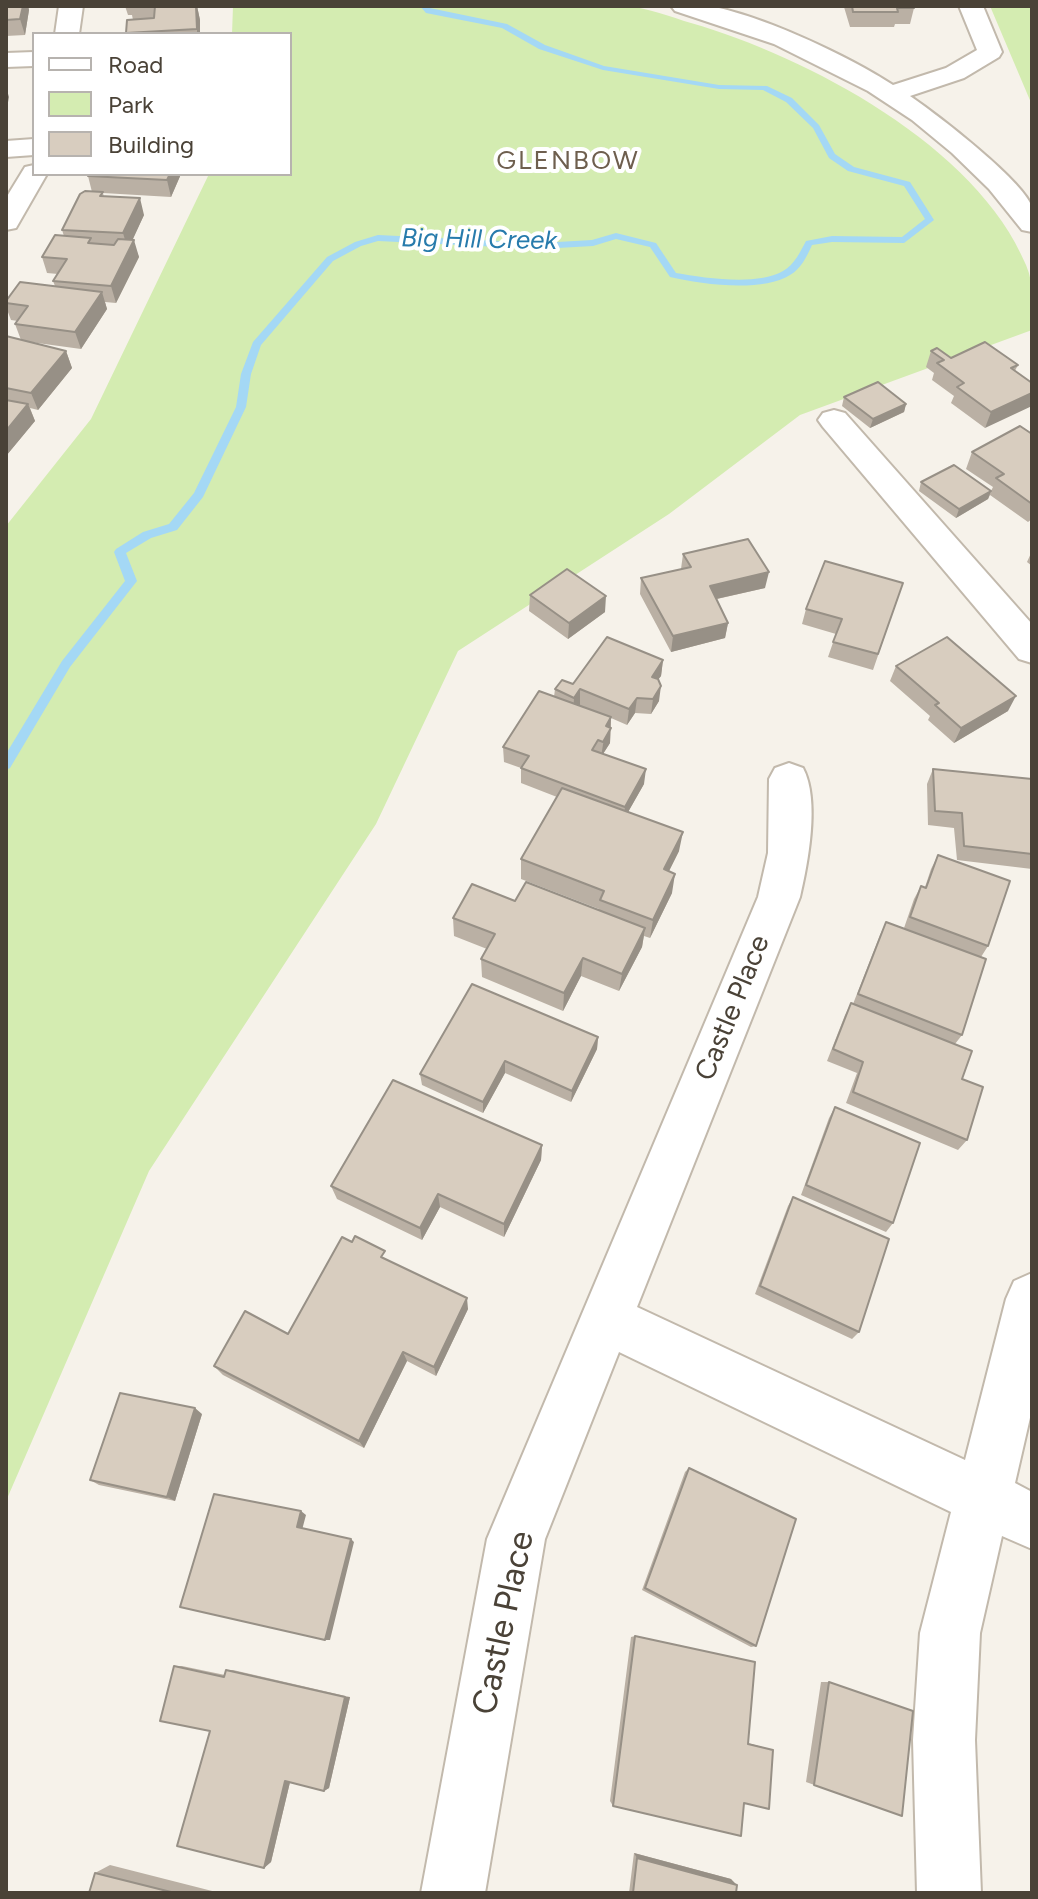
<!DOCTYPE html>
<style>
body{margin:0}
#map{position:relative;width:1038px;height:1899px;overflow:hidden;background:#f6f2ea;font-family:Figtree,sans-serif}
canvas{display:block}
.frame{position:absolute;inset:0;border:8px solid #4a4237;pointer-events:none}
.legend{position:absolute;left:32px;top:32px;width:260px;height:144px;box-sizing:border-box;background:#fff;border:2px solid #b7b3af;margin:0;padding:10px 14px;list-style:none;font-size:24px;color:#4a4237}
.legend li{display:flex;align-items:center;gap:16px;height:40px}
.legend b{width:40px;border:2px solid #b7b3af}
</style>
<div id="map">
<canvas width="1038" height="1899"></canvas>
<div class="frame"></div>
<ul class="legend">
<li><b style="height:10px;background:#fff"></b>Road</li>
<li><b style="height:22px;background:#d4ecb1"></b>Park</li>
<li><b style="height:22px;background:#d8cdbf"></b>Building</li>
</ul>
</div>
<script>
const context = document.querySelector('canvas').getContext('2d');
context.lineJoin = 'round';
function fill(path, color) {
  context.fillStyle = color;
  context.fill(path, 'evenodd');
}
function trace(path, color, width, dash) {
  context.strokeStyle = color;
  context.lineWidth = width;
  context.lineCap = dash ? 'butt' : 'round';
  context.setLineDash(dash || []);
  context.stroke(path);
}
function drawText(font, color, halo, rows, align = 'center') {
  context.font = font + ' Figtree,sans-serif';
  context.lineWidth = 8;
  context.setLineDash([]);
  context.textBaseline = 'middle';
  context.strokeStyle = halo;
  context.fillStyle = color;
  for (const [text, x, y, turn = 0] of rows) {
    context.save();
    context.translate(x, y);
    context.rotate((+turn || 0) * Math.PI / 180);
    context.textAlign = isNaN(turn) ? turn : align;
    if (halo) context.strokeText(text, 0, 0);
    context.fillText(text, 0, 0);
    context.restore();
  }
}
const green = new Path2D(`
 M233 6C322 6 410 6 499 6 541 6 585 3 627 6 648 8 671 17 691 23 808 57 977 146 1026 265 1035 285 1032 308 1032 330L800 415 669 514 458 651 376 824 149 1171 6 1501V526L91 419 209 174H290V34H232Z
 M990 6H1032V105Z`);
const stream = new Path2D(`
 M420 6 507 24 545 45 604 66 719 85 767 86 792 98 819 125 835 154 854 167 910 182 934 220 904 243 832 242 812 245C807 256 801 269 790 275 761 293 701 284 670 277L650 247 616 239 593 246 540 249 378 241 361 246 333 261 261 345 251 374 246 407 203 497 177 530 151 538 126 553 137 581 70 667 10 768 6 770V754L62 661 125 581 114 552 116 549 143 532 169 524 194 493 236 407 241 374 253 342 327 257 355 242 378 235 540 243 592 240 616 233 656 243 676 273C704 278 758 286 783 271 795 264 800 252 806 241L832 236 902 237 925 219 904 186 848 171 829 158 813 128 786 102 763 90 719 89 603 70 539 49 502 28 426 13Z`);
const minor = new Path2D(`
 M59 6H83L79 34H55Z
 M671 6C684 6 697 4 709 6 761 15 849 56 893 85L946 68 977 50 959 6H983L1002 52 999 57 964 78 910 96C935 113 1023 180 1032 207 1034 214 1032 225 1032 232L1022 230 989 189 952 153 912 120 868 91 774 44 675 11Z
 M34 52V66L6 67V53Z
 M34 139V155L6 157V141Z
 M34 165V174H47L16 228 6 230V198L25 167Z
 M834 410 845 413 1032 624V663L1019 659 823 427 818 420 823 413Z
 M789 763 803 768C820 800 808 863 800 897L637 1307 965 1460 1006 1299 1014 1281 1032 1273V1409L1015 1483 1032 1492V1549L1002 1536 980 1633 975 1740 981 1893H917L913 1740 920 1633 951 1512 619 1352 545 1539 485 1893H421L487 1539 758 897 768 853 769 779 775 768Z`);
const wall = new Path2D(`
 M6 6H28L29 10 25 35 6 36Z
 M125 6H197L200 20V34H126L127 20H133L132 15H128Z
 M830 6H913L914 8 910 24H895L894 27H850L844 7Z
 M181 174 171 197 103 193 104 197 144 215 132 240 139 257 116 303 105 302 107 309 81 349 30 342 66 351 72 368 38 410 30 408 35 421 6 456V336L21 340 15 324 18 321 11 320 6 307V301L55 286 53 281 58 274 47 273 42 257 64 236 62 230 92 192 88 176Z
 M931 351 951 358 1018 365 985 428 951 403 954 396 932 380 934 373 926 367Z
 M844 397 906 404 904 412 870 428 842 406Z
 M1032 434V519L1028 522 990 495 988 499 956 518 919 491 921 482 991 491 993 487 966 469 972 452Z
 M1032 551V566L1027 562Z
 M683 554 765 588 717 599 728 623 725 638 671 652 640 594 641 578 681 569Z
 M903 583 873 670 828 657 836 634 802 624 806 609Z
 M530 595 605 612 568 639 529 611Z
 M663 660 661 676 658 679 659 701 651 714 635 713 627 725 611 718 610 743 603 754 644 784 628 812 679 851 669 871 672 893 650 938 644 936 642 947 619 991 581 976 563 1011 482 977 481 959 487 949 454 936 453 918 515 901 599 910V909L521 879V859L557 797 521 783V768L504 762 503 747 554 697 555 689Z
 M896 666 1008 711 954 743 928 720 930 716 890 681Z
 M933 769 1032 779V869L957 860 954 828 928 825 927 784Z
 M938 855 988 946 981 957 962 1035 955 1044 962 1079 967 1140 958 1150 846 1103 857 1073 827 1061 845 1015 851 1003 853 1004 880 935 886 922 904 928 914 899 921 886 925 887 931 869Z
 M598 1037 597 1049 571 1102 505 1073 483 1113 422 1085 420 1074Z
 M835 1107 893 1223 886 1232 801 1195 829 1118Z
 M542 1145 541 1160 504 1237 440 1207 422 1240 337 1199 331 1186Z
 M793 1197 859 1332 852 1339 755 1294 788 1206Z
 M387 1260 468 1309 436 1376 407 1361 364 1448 223 1375 214 1366 288 1334Z
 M202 1414 175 1501 99 1485 90 1480Z
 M689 1468 756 1646 751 1647 642 1590 685 1472Z
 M635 1636 748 1743 773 1750 744 1803 613 1806 610 1801 631 1637Z
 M174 1666H182L225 1675 226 1670H233L350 1697 329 1788 324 1791 290 1782 271 1862 264 1868 210 1731Z
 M821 1682H829L902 1816 806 1782Z
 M634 1853 731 1879 736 1893H629Z
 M110 1865 220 1893H89L95 1873Z`);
const shadedWall = new Path2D(`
 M23 6H28L29 10 25 35 20 19Z
 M197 6 200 20V34H197Z
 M6 87 9 97 6 113Z
 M170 174H181L171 197 167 180Z
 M140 198 144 215 128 250 123 233Z
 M134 240 139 257 116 303 111 286Z
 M102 292 107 309 81 349 75 332Z
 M66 351 72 368 38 410 31 393Z
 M1032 393V406L985 428 991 412Z
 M28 404 35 421 6 456V431Z
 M906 404 904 412 870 428 873 419Z
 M991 491 988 499 956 518 959 509Z
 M769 572 765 588 707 601 710 586Z
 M606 596 605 612 568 639 569 623Z
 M728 623 725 638 671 652 673 636Z
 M663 660 661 676 649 692 652 677Z
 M661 686 659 701 651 714 653 699Z
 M580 689V705L573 713 574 698Z
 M1016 696 1008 711 954 743 961 728Z
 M637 698 635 713 627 725 629 709Z
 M611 717 610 743 601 757 606 726Z
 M646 769 644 784 623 821 625 807Z
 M683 832 679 851 660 889 664 869Z
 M675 874 672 893 650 938 653 920Z
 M645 928 642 947 619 991 622 974Z
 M583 958 581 976 563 1011 564 993Z
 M598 1037 597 1049 571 1102 572 1091Z
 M505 1061V1073L483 1113V1102Z
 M542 1145 541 1160 504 1237V1224Z
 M438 1194 440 1207 422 1240 420 1228Z
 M467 1298 468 1309 436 1376 434 1367Z
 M403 1352 407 1361 364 1448 359 1441Z
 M195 1408 202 1414 175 1501 167 1497Z
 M301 1511 306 1515 302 1530 297 1527Z
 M351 1539 354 1542 330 1640H325Z
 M345 1697H350L329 1788 324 1791Z
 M291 1778 271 1862 264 1868 285 1781Z
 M634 1853 731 1879 737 1885 637 1858Z`);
const building = new Path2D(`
 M6 6H23L20 19 6 20Z
 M155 6H196L197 29 126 33 127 20 154 18Z
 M852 6H913L914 8H897L898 12H853Z
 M89 174H170L167 180 88 176Z
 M85 191 103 192 100 196 140 198 123 233 62 230 80 194Z
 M55 235 91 238 88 243 114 245 118 239 134 240 111 286 53 281 67 259 42 257Z
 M20 282 102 292 75 332 15 324 28 306 6 303V301Z
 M6 336 66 351 31 393 6 388Z
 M985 342 1018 365 1011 368 1032 383V393L991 412 957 387 964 383 937 363 944 360 931 351 937 348 951 358Z
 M878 382 906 404 873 419 844 397Z
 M6 400 28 404 6 431Z
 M1020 426 1032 434V504L996 478 1004 474 972 452Z
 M954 465 991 491 959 509 921 482Z
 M748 539 769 572 710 586 728 623 673 636 641 578 691 567 683 554Z
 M825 561 903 583 878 654 833 642 842 619 806 609Z
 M567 569 606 596 569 623 530 595Z
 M607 637 663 660 652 677 658 679 661 686 653 699 637 698 629 709 580 689 574 698 555 689 562 680 573 684Z
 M947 637 1016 696 961 728 935 705 939 703 896 666Z
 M539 691 611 717 606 726 611 728 603 742 598 740 592 750 646 769 625 807 521 768 529 756 503 747Z
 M933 769 1032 779V854L964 846 962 813 935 811Z
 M562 788 683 832 664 869 675 874 653 920 600 900 604 891 521 859Z
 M938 855 1010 881 988 946 910 917 921 886 926 888Z
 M526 882 645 928 622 974 583 958 564 993 481 959 495 934 453 918 472 884 515 901Z
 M886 922 986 959 962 1035 858 994Z
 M472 984 598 1037 572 1091 505 1061 483 1102 420 1074Z
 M851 1003 972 1051 962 1079 983 1087 967 1140 853 1092 863 1062 833 1049Z
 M393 1080 542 1145 504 1224 438 1194 420 1228 331 1186Z
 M835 1107 920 1143 893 1223 806 1185Z
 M793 1197 889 1239 859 1332 760 1286Z
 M355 1236 385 1251 381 1257 467 1298 434 1367 403 1352 359 1441 214 1366 245 1311 288 1334 342 1237 352 1242Z
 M120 1393 195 1408 167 1497 90 1480Z
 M689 1468 796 1519 756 1646 645 1588Z
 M214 1494 301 1511 297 1527 351 1539 325 1640 180 1607Z
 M635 1636 755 1662 748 1744 773 1750 769 1809 744 1803 741 1836 613 1806Z
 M174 1666 224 1677 226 1670 345 1697 324 1791 285 1781 264 1868 177 1846 210 1731 160 1721Z
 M829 1682 913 1711 902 1816 814 1785Z
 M637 1858 737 1885 736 1893H633Z
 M95 1873 175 1893H89Z`);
const farNeighbourhoodnames = [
 ["GLENBOW",568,161]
];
const farWaternames = [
 ["Big Hill Creek",479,240,1]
];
const streetNames = [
 ["Castle Place",733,1008,-68]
];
const nearStreetnames = [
 ["Castle Place",504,1623,-78]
];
fill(green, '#d4ecb1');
fill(stream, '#a4d8f5');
trace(minor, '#c2b9ac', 4);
fill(minor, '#fff');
fill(wall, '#bab0a4');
fill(shadedWall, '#979086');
fill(building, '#d8cdbf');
trace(building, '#979086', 2);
context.letterSpacing = '2px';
drawText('26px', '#6e5f4e', '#fff', farNeighbourhoodnames);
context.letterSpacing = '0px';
drawText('italic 26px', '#277bac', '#fff', farWaternames);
drawText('28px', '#4a4237', '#fff', streetNames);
drawText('34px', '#4a4237', '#fff', nearStreetnames);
</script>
